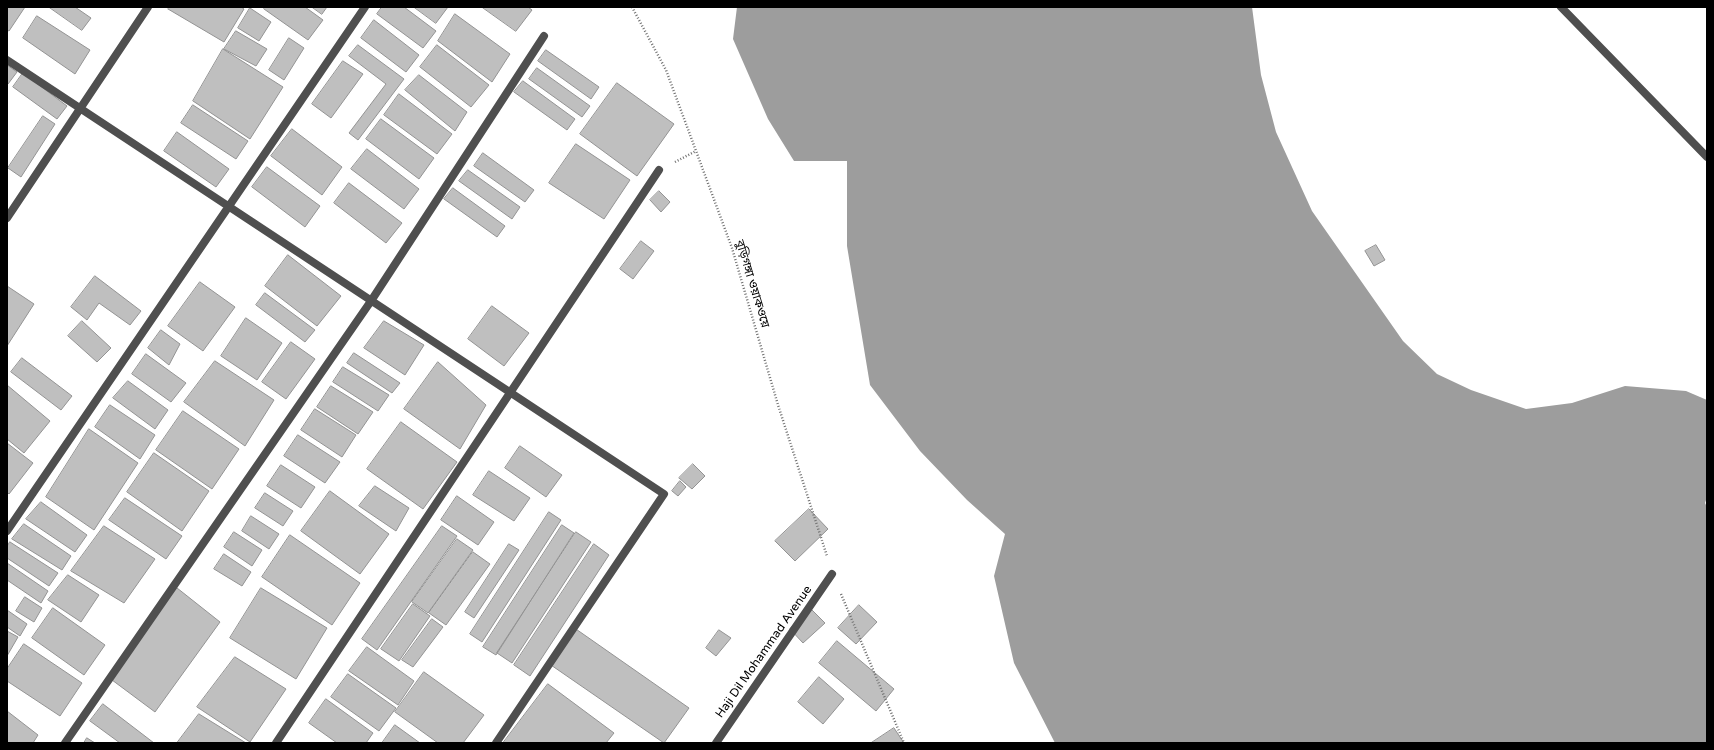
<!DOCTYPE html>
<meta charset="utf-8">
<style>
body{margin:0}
#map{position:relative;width:1714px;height:750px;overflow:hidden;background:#fff;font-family:"Varela Round",sans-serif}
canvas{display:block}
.frame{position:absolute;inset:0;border:8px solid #000;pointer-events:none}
</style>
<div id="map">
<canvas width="1714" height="750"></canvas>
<div class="frame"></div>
</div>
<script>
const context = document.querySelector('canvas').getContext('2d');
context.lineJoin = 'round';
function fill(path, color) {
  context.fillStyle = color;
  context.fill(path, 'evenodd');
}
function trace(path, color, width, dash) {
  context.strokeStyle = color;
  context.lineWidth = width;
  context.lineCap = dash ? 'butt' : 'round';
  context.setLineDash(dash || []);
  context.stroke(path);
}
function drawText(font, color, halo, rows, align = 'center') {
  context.font = font + ' "Varela Round","Noto Sans Bengali",sans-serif';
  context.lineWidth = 3;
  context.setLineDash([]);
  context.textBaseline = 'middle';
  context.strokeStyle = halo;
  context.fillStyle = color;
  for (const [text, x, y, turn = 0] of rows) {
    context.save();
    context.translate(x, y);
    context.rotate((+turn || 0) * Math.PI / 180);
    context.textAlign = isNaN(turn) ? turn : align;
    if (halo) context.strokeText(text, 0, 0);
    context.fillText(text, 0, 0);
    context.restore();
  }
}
const water = new Path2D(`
 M737 7H1252L1261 75 1276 132 1312 211 1403 341 1437 374 1471 390 1526 409 1572 403 1625 386 1686 391 1707 400V497L1705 503 1707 507V742L1055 743 1014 663 994 576 1005 534 967 500 920 451 870 385 847 246V161H794L768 119 733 39Z`);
const building = new Path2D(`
 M7 7H25L9 31 7 30Z
 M49 7H75L91 18 82 30Z
 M170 7H241L244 9 224 42 168 9Z
 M265 7H305L323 20 308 40 264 9Z
 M312 7H327L322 14Z
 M382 7H404L436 31 423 48 377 14Z
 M414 7H448L436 23Z
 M482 7H528L532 10 516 31Z
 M250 8 271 22 259 41 238 28Z
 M455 14 510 54 492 82 438 41Z
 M37 16 90 50 75 74 23 38Z
 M374 20 419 55 406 72 361 38Z
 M236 31 267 49 256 66 224 49Z
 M289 38 304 48 284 80 269 70Z
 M358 45 404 79 358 140 349 133 386 84 349 56Z
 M437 45 489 85 471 107 420 67Z
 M223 49 283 87 250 139 193 101Z
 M546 50 599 87 591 99 538 61Z
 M343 61 363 74 331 118 312 104Z
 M7 65 17 72 8 84 7 83Z
 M537 68 590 106 582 117 529 79Z
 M23 73 67 106 57 119 13 87Z
 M419 75 467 112 455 131 405 90Z
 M523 81 575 119 567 130 514 92Z
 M617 83 674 124 637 176 580 134Z
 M399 94 452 134 437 154 384 115Z
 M193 105 248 141 236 159 181 123Z
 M43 116 55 124 21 177 8 168Z
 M381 119 434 158 419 179 366 139Z
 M292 129 342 167 322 195 271 156Z
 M177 132 229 169 216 187 164 151Z
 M576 144 630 180 604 219 549 183Z
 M367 149 419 189 404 209 351 169Z
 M483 153 534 190 525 202 474 166Z
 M267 167 320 206 305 227 252 187Z
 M468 170 520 207 512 219 459 181Z
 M349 183 402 223 386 243 334 203Z
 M453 188 505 226 497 237 444 199Z
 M659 191 670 202 661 212 650 200Z
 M641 241 654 251 633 279 620 269Z
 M1376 245 1385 260 1374 266 1365 251Z
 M288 255 341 296 317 326 265 286Z
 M95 276 141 311 130 325 99 303 87 320 71 307Z
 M200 282 235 307 203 351 168 326Z
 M7 286 34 304 7 346Z
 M265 293 315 330 305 342 256 305Z
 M492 306 529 333 504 366 468 339Z
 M246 318 282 343 257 380 221 356Z
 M82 321 111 348 97 362 68 336Z
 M384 321 424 345 405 375 364 348Z
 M161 330 180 344 169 365 148 348Z
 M291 342 315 359 286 399 262 382Z
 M354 353 400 383 392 393 347 363Z
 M146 354 186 383 171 402 132 374Z
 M22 358 72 396 61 410 11 372Z
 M215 361 274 400 245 446 184 402Z
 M438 362 486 405 460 449 404 409Z
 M343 367 389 395 378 411 333 382Z
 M128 381 168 410 155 429 113 398Z
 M7 385 50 421 24 453 7 439Z
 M331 386 373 412 358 434 317 407Z
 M110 405 155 435 140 459 95 427Z
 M315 409 356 435 342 457 301 430Z
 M183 411 239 449 212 489 156 450Z
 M401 422 457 462 423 509 367 469Z
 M89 429 138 463 94 530 46 497Z
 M298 435 340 462 325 483 284 456Z
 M7 443 33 463 9 494 7 492Z
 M520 446 562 475 546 497 505 468Z
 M154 453 209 491 182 531 127 492Z
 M693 464 705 476 692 489 679 478Z
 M281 465 315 487 301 508 267 486Z
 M489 471 530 498 514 521 473 495Z
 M680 481 686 487 678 496 672 491Z
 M375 486 409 508 396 531 359 506Z
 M330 491 389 534 360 574 301 531Z
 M265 493 293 511 283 526 255 508Z
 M457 496 494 522 478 545 441 520Z
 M125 498 182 536 166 559 109 520Z
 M41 502 87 535 75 552 26 519Z
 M809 509 828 529 795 561 775 541Z
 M549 512 561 520 482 642 470 634Z
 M251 516 279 534 269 549 242 531Z
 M24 524 71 556 62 570 12 539Z
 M562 525 574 533 496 655 483 647Z
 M104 526 155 559 124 603 71 571Z
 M442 526 457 536 377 650 362 639Z
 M234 532 262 550 252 566 224 547Z
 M576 532 591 542 512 663 497 653Z
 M290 535 360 583 332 625 262 577Z
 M457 539 473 550 428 613 412 602Z
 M10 542 58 573 49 586 7 558V547Z
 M509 544 519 550 474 618 465 612Z
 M594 544 609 555 530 676 514 665Z
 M473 552 490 564 446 625 429 613Z
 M224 554 251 572 242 586 214 569Z
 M7 563 48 591 41 603 7 580Z
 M68 575 99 595 81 622 48 600Z
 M172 584 220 622 155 712 108 677Z
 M261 588 327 628 296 679 230 638Z
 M25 597 42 608 34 622 16 611Z
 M413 604 430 616 399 661 381 649Z
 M859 605 877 622 856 644 838 628Z
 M53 608 105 645 84 675 32 638Z
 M811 609 825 623 803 643 790 629Z
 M7 610 27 624 20 636 7 627Z
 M432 619 443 627 413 667 402 660Z
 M573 627 689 708 664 743 548 663Z
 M719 630 731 638 716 656 706 648Z
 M7 631 18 637 7 656Z
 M837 641 894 689 876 711 819 663Z
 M24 644 82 683 60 716 7 681V669Z
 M367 647 414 681 398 705 349 671Z
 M235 657 286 689 250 742 197 707Z
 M424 672 484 715 463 743H438L395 712Z
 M348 674 396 708 379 731 331 697Z
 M819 677 844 699 823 724 798 702Z
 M548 684 614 733 606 743H503Z
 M326 699 373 733 366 743H337L309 723Z
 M103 704 154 743H120L90 721Z
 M7 711 38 735 33 743H7Z
 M199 714 246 743H177Z
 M395 725 420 743H382Z
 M894 728 904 743H871Z
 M87 738 95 743H84Z`);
const path = new Path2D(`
 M632 7 666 70 732 248 778 405 827 556
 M675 162 696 151
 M841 594 904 743`);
const service = new Path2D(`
 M1561 7 1707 157`);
const minor = new Path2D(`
 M7 60 664 494 496 743
 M7 218 148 7
 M7 531 365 7
 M65 743 371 301 544 36
 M276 743 659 170`);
const tertiary = new Path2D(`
 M716 743 832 574`);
const streetNames = [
 ["বুড়িগঙ্গা ওয়াকওয়ে",752,284,73],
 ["Haji Dil Mohammad Avenue",764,652,-55]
];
fill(water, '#9d9d9d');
fill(building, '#bfbfbf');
trace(building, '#939393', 1);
trace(path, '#717171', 2.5, [1, 2]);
trace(service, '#4f4f4f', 8);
trace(minor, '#4f4f4f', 8);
trace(tertiary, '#4f4f4f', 8);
drawText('12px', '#000', '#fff', streetNames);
</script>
